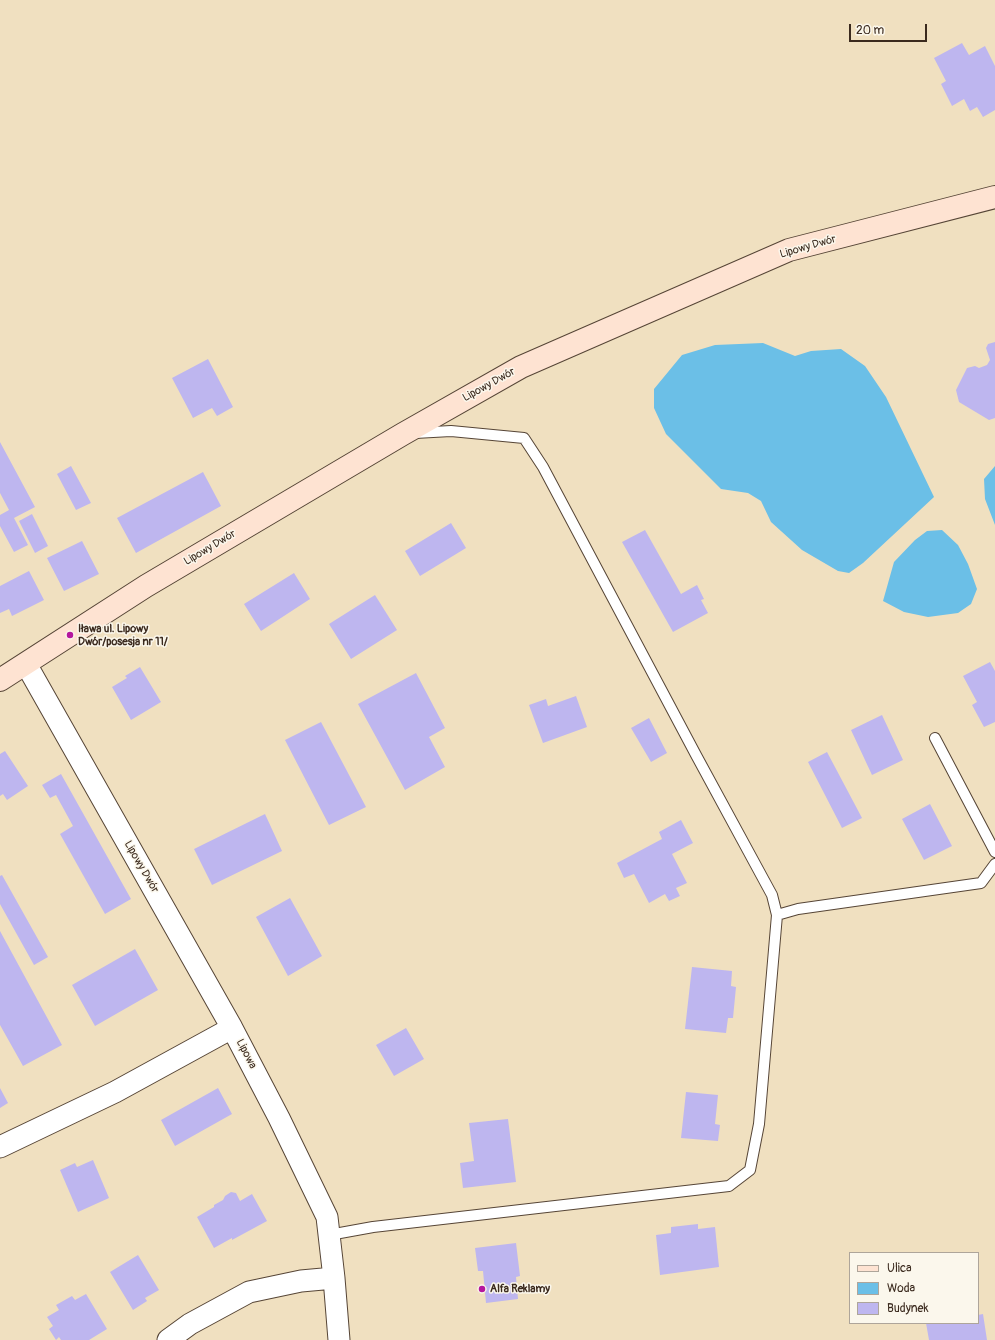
<!DOCTYPE html>
<meta charset="utf-8">
<style>
body{margin:0}
#map{position:relative;width:995px;height:1340px;overflow:hidden;background:#f0e0c0;font-family:Pangolin,sans-serif}
canvas{display:block}
.legend{position:absolute;left:849px;top:1252px;width:130px;height:72px;box-sizing:border-box;background:#fbf7ec;border:1px solid #aea59a;margin:0;padding:5px 7px;list-style:none;font-size:12px;color:#3b2a1e}
.legend li{display:flex;align-items:center;gap:8px;height:20px}
.legend b{width:20px;border:1px solid #aea59a}
.scale{position:absolute;left:849px;top:24px;width:78px;height:18px;box-sizing:border-box;border:2px solid #3b2a1e;border-top:0;padding-left:5px;font-size:12px;line-height:14px;white-space:nowrap;color:#3b2a1e;-webkit-text-stroke:3px #fbf7ec;paint-order:stroke}
</style>
<div id="map">
<canvas width="995" height="1340"></canvas>
<ul class="legend">
<li><b style="height:5px;background:#fee3d2"></b>Ulica</li>
<li><b style="height:11px;background:#6bbfe7"></b>Woda</li>
<li><b style="height:11px;background:#beb6ef"></b>Budynek</li>
</ul>
<div class="scale">20 m</div>
</div>
<script>
const context = document.querySelector('canvas').getContext('2d');
context.lineJoin = 'round';
function fill(path, color) {
  context.fillStyle = color;
  context.fill(path, 'evenodd');
}
function trace(path, color, width, dash) {
  context.strokeStyle = color;
  context.lineWidth = width;
  context.lineCap = dash ? 'butt' : 'round';
  context.setLineDash(dash || []);
  context.stroke(path);
}
function drawText(font, color, halo, rows, align = 'center') {
  context.font = font + ' Pangolin,sans-serif';
  context.lineWidth = 3;
  context.setLineDash([]);
  context.textBaseline = 'middle';
  context.strokeStyle = halo;
  context.fillStyle = color;
  for (const [text, x, y, turn = 0] of rows) {
    context.save();
    context.translate(x, y);
    context.rotate((+turn || 0) * Math.PI / 180);
    context.textAlign = isNaN(turn) ? turn : align;
    if (halo) context.strokeText(text, 0, 0);
    context.fillText(text, 0, 0);
    context.restore();
  }
}
const water = new Path2D(`
 M763 343 795 356 811 351 841 349 865 366 886 397 934 497 863 563 849 573 838 571 802 550 771 522 761 501 748 493 721 489 666 434 654 408V389L682 355 715 345Z
 M995 466V525L985 499 984 479Z
 M942 530 958 545 968 564 977 589 971 604 958 613 928 617 904 612 883 601 894 562 915 540 927 531Z`);
const building = new Path2D(`
 M962 43 969 55 985 46 995 66V110L983 117 977 107 970 111 964 99 952 106 941 84 946 81 934 58Z
 M995 342V418L989 420 959 402 956 390 967 368 975 366 979 368 987 365 990 360 986 348 988 344Z
 M208 359 233 407 217 416 212 408 193 418 172 378Z
 M0 442 35 507 14 518 28 545 14 552 0 526V515L9 510 0 493Z
 M71 466 91 503 76 510 57 474Z
 M203 472 221 506 136 553 117 518Z
 M32 514 48 546 35 553 19 521Z
 M451 523 466 548 420 576 405 551Z
 M645 530 681 594 697 585 704 599 701 600 708 613 673 632 622 542Z
 M82 541 99 574 64 591 47 558Z
 M29 571 44 600 12 616 9 609 0 613V586Z
 M294 573 310 599 261 631 244 604Z
 M375 595 397 630 351 659 329 624Z
 M990 662 995 671V722L984 727 972 705 977 702 963 676Z
 M140 667 161 702 131 720 112 687 127 678 125 676Z
 M416 673 445 728 429 737 445 767 405 790 358 704Z
 M576 696 587 727 543 743 529 705 546 699 548 706Z
 M882 715 903 760 872 775 851 730Z
 M649 718 667 753 651 762 631 728Z
 M321 722 366 807 329 825 285 740Z
 M5 751 28 786 7 800 3 794 0 796V754Z
 M827 752 862 818 842 828 808 762Z
 M61 774 131 899 105 914 60 834 73 826 56 795 50 798 42 785Z
 M930 804 952 846 924 860 902 819Z
 M265 814 282 851 212 885 194 849Z
 M681 820 693 843 672 854 687 883 676 888 680 896 669 901 665 894 649 903 634 874 624 878 617 863 662 839 659 832Z
 M2 875 48 957 34 965 0 904V876Z
 M290 898 322 956 288 976 256 917Z
 M0 931 62 1045 23 1066 0 1025Z
 M135 949 158 990 95 1026 72 985Z
 M692 967 732 971 731 986 736 987 733 1018H728L726 1033 685 1029Z
 M406 1028 424 1059 394 1076 376 1045Z
 M0 1088 8 1103 0 1108Z
 M218 1088 232 1114 175 1146 161 1120Z
 M686 1092 718 1095 715 1124 720 1125 718 1141 681 1138Z
 M508 1119 516 1182 463 1188 460 1163 474 1161 469 1123Z
 M93 1160 109 1198 78 1212 60 1170 75 1163 77 1167Z
 M231 1192 236 1193 240 1201 252 1194 267 1221 232 1240V1238L214 1248 197 1217 214 1207V1205L223 1200 225 1196Z
 M698 1224V1229L715 1227 719 1267 660 1275 656 1235 671 1233V1227Z
 M516 1243 520 1276 516 1277 518 1299 486 1303 483 1271H478L475 1248Z
 M138 1255 159 1290 145 1298 147 1301 133 1310 110 1272Z
 M86 1294 107 1329 89 1340H61L59 1337 56 1340 49 1329 53 1326 47 1317 59 1310 56 1305 72 1296 75 1300Z
 M983 1314 987 1340H929L926 1323H978V1315Z`);
const lane = new Path2D(`
 M415 433 451 431 524 438 543 467 696 755 772 895 777 915
 M935 738 995 852
 M329 1235 373 1227 729 1186 750 1170 759 1124 777 915 798 909 981 883 995 864`);
const street = new Path2D(`
 M26 664 232 1028 279 1118 327 1217 334 1278 339 1340
 M0 1147 115 1092 232 1028
 M168 1340 190 1324 249 1292 301 1281 334 1278`);
const secondary = new Path2D(`
 M0 680 146 586 403 434 521 367 789 250 995 197`);
const markers = [
 [70,635,4,"#b5179e"],
 [482,1289,4,"#b5179e"]
];
const streetNames = [
 ["Lipowy Dwór",808,247,-16],
 ["Lipowy Dwór",489,385,-29],
 ["Lipowy Dwór",210,548,-31],
 ["Lipowy Dwór",141,867,60],
 ["Lipowa",246,1054,63]
];
const poiNames = [
 ["Iława ul. Lipowy",78,629],
 ["Dwór/posesja nr 11/",78,642],
 ["Alfa Reklamy",490,1289]
];
fill(water, '#6bbfe7');
fill(building, '#beb6ef');
trace(lane, '#564536', 12);
trace(street, '#564536', 23);
trace(secondary, '#564536', 24);
trace(lane, '#fff', 10);
trace(street, '#fff', 21);
trace(secondary, '#fee3d2', 22);
for (const [x, y, r, color] of markers) {
  const dot = new Path2D();
  dot.arc(x, y, r, 0, 2 * Math.PI);
  context.fillStyle = color;
  context.fill(dot);
  trace(dot, '#fbf7ec', 1.5);
}
drawText('11px', '#3b2a1e', '#fbf7ec', streetNames);
drawText('bold 11px', '#3b2a1e', '#fbf7ec', poiNames, 'left');
</script>
